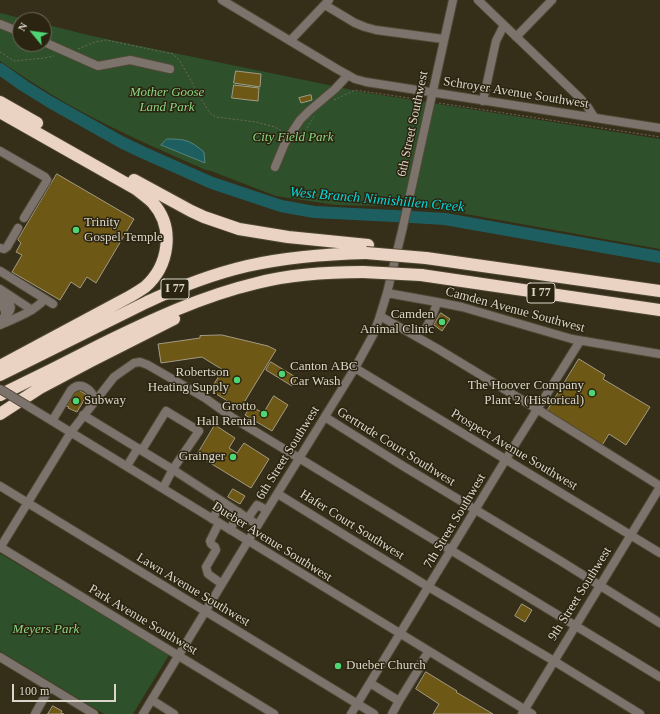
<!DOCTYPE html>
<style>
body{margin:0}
#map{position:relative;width:660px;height:714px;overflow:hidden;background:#352e19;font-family:"Times New Roman",serif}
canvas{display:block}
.north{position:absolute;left:12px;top:12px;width:40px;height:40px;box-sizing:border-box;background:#2b2410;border:1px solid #716b5a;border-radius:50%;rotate:299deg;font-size:11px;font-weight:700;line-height:16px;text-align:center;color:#dbd6ca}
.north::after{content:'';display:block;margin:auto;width:14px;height:18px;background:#4ed675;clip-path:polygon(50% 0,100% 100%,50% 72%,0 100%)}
.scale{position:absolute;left:12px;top:684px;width:104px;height:18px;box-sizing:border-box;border:2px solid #dbd6ca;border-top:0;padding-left:5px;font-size:12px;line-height:14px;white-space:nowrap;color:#dbd6ca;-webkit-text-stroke:3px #2b2410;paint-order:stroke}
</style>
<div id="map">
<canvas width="660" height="714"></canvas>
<div class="north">N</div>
<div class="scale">100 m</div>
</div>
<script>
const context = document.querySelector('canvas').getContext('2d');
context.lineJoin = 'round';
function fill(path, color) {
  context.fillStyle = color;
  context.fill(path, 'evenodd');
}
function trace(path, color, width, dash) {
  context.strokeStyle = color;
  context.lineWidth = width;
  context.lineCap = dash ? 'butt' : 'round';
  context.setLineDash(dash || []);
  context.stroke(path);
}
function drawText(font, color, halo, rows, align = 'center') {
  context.font = font + ' "Times New Roman",serif';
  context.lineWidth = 3;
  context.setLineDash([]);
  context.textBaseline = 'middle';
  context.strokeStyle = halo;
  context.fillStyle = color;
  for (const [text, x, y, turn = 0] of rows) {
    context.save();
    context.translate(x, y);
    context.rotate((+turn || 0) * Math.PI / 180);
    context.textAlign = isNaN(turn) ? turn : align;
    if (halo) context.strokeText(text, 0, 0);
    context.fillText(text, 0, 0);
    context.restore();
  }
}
const green = new Path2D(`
 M0 13 28 20H20V44H44V24L92 36 362 92 660 139V249L427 207 336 205 276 196 211 171 206 170C154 147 102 125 54 96 36 85 18 73 0 61Z
 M1 554 169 655 133 714H104L0 651V555Z`);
const water = new Path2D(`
 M167 139C185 139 190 140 204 152L205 163 161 145Z`);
const river = new Path2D(`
 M0 69 24 86 50 102 121 142 144 153 212 183 281 206 314 212 394 216 445 219 660 257`);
const building = new Path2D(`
 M236 71 261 74 260 87 234 83Z
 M234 85 259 88 258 101 232 98Z
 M311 95 312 100 301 103 299 98Z
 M57 174 134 219 96 283 87 277 80 288 71 282 60 300 12 272 22 255 16 252 21 243 18 240Z
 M441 313 450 319 442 331 434 325Z
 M222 335 268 346 276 350 240 409 210 390 223 370 202 357 161 363 158 344 200 338V336Z
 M579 359 605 375 603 379 650 407 626 445 609 434 601 447 546 413Z
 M271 362 297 378 292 386 266 370Z
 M77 389 87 395 77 412 68 408 69 407 66 406 76 390Z
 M274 396 288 405 272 431 245 415 251 406 263 413Z
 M215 425 235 438 229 448 237 453 244 443 269 459 251 488 197 455Z
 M233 489 245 496 240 504 228 497Z
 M522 604 532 610 525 622 515 616Z
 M426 672 457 691 456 692 493 714H433L439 704 416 689Z
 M53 706 62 711 61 713 64 714H48Z`);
const path = new Path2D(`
 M78 49 95 42 106 40 173 54 180 61 201 99 210 113 216 117 256 122 275 127 283 132
 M0 52 14 61 44 58 54 56
 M334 100 355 90 422 100
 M439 103 660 137
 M301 133 305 131 314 117`);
const minor = new Path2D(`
 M222 0 337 69 355 79 366 82 660 128
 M478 0 581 99 587 106 594 117
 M325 5 355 23 365 27 376 30 443 39
 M0 24 20 32
 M516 37 552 0
 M290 41 329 0
 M44 42 98 66 130 60 170 69
 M483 101 496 41 504 25
 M0 151 45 177 47 180 46 182 24 218
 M275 167 285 143 300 120 309 111 335 89 348 75
 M0 248 4 249 7 247 18 228
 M0 271 53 304
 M0 289 32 310
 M387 293 437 302 462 307 572 339 660 354
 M0 297 2 296C13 304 14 310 3 318
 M0 304C5 309 7 313 3 319
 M380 316 438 349 537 409 660 486
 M0 325C16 318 33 312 45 299
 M425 330C430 320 435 312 437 302
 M355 368 660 553
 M31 408 532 714
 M83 415 172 469 223 502 212 519
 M325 417 403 466 559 560 660 623
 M52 421 71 390C81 380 92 390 95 400
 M142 450 166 411 199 431 173 469 163 488
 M127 466 138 448
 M0 486 374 714
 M278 494 422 583 554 661 640 714
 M223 502 258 525
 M248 518 257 505 267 510
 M219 523 210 541 211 544 215 547 216 550 206 567 208 574 222 584
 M230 530 239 512
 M0 547 274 714
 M0 548 71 432 114 377 134 363 140 362 148 365 205 398 233 418 660 677
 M0 657 94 714
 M370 683 399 701 420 667 421 663 429 651
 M152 700 174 714
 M35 714 50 687
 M143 714 248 541 355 368 373 335 379 319 387 293 402 231 453 0
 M351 714 506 459 580 341
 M392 714 399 701
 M522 714 660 487`);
const highway = new Path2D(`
 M0 102 37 123
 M0 112 136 189C142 194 148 198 153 203 175 228 169 266 145 287 139 291 133 295 127 298L0 366
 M134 180 191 211 204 217 239 229 288 237 368 245
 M426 258 660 291
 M421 275 660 310
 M0 375 147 302C179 287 213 274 247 266 287 257 326 254 366 253
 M0 395C33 379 67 362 100 345 151 320 202 296 257 283 292 274 327 272 363 272
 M0 414 40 388 91 361 174 319`);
const minorBridge = new Path2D(`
 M0 389 31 408`);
const highwayBridge = new Path2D(`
 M366 253 426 258
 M363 272 421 275`);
const markers = [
 [76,230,4,"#4ed675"],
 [442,322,4,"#4ed675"],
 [282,374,4,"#4ed675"],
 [237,380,4,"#4ed675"],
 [592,393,4,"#4ed675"],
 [76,401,4,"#4ed675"],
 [264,414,4,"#4ed675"],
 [233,457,4,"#4ed675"],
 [338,666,4,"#4ed675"]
];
const shields = [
 [175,289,28],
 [541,293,28]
];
const shieldNames = [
 ["I 77",175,289],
 ["I 77",541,293]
];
const parkNames = [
 ["Mother Goose",167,93],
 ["Land Park",167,108],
 ["City Field Park",293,138],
 ["Meyers Park",46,630]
];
const streetNames = [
 ["Schroyer Avenue Southwest",516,93,9],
 ["6th Street Southwest",413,124,-78],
 ["Camden Avenue Southwest",515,310,15],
 ["Gertrude Court Southwest",396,447,32],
 ["Prospect Avenue Southwest",514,450,31],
 ["6th Street Southwest",288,453,-58],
 ["7th Street Southwest",455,521,-59],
 ["Hafer Court Southwest",352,525,32],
 ["Dueber Avenue Southwest",272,542,32],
 ["Lawn Avenue Southwest",193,590,31],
 ["9th Street Southwest",580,594,-58],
 ["Park Avenue Southwest",143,620,31]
];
const poiNames = [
 ["Trinity",84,223,"left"],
 ["Gospel Temple",84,238,"left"],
 ["Camden",434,315],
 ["Animal Clinic",434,330],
 ["Canton ABC",290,367,"left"],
 ["Car Wash",290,382,"left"],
 ["Robertson",229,373],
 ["Heating Supply",229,388],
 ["The Hoover Company",584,386],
 ["Plant 2 (Historical)",584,401],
 ["Subway",84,401,"left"],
 ["Grotto",256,407],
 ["Hall Rental",256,422],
 ["Grainger",225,457],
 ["Dueber Church",346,666,"left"]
];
const waterNames = [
 ["West Branch Nimishillen Creek",377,200,5]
];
fill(green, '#2e512b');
fill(water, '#1d5f60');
trace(water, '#568380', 1);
trace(river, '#1d5f60', 12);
fill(building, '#6e5816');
trace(building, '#a49b84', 1);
trace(minor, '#504935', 10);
trace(highway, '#504935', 14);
trace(path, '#6f6957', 1, [2, 2]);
trace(minor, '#7d736d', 8);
trace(highway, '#ebd3c3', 12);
trace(minorBridge, '#504935', 10, []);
trace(highwayBridge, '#504935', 14, []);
trace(minorBridge, '#7d736d', 8);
trace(highwayBridge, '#ebd3c3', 12);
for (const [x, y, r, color] of markers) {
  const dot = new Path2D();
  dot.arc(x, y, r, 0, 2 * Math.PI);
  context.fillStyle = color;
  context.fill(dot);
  trace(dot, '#2b2410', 1.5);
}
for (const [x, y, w] of shields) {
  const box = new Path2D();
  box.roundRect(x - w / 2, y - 10, w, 20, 3);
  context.fillStyle = '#2b2410';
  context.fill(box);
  trace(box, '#dbd6ca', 1);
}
drawText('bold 12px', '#dbd6ca', null, shieldNames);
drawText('italic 13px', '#8ad683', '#2b2410', parkNames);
drawText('13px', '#dbd6ca', '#2b2410', streetNames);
drawText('13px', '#dbd6ca', '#2b2410', poiNames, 'right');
drawText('italic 14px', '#03dbde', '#2b2410', waterNames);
</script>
